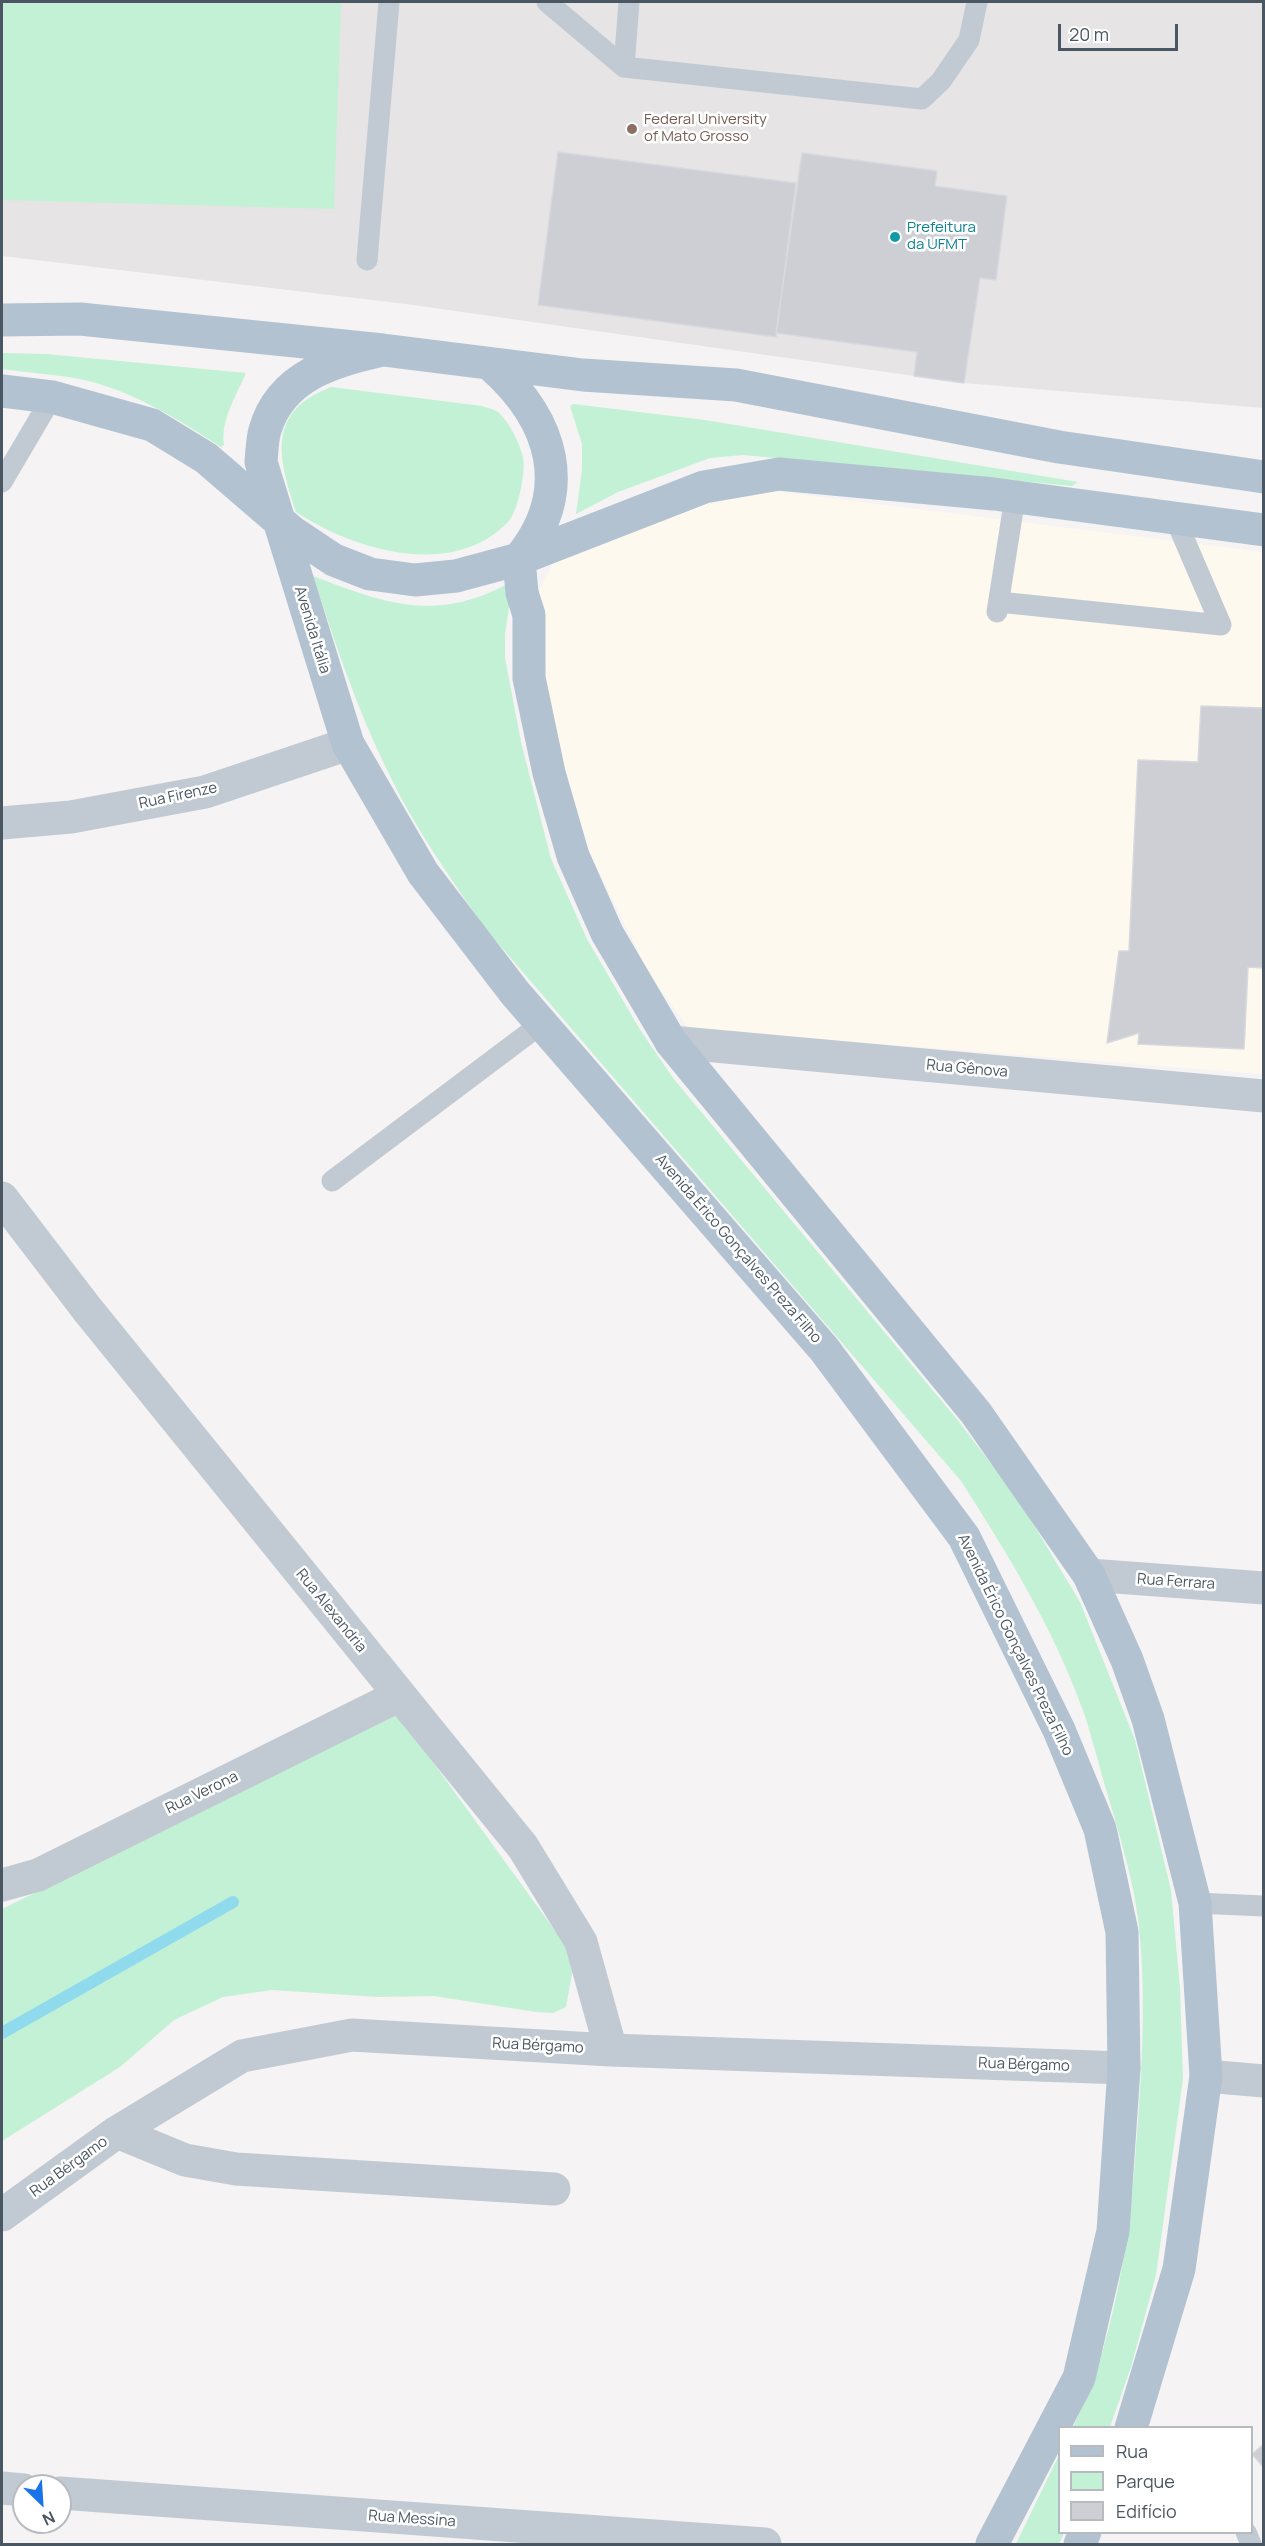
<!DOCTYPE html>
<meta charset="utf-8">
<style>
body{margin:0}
#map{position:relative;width:1265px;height:2546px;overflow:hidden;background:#f5f3f3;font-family:Manrope,sans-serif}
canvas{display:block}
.frame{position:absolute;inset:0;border:3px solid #4a5661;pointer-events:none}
.legend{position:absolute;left:1058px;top:2426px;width:195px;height:108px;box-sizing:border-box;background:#fff;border:2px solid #b7bbc0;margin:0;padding:8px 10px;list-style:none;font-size:18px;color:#4a5661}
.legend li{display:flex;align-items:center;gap:12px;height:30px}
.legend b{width:30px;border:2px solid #b7bbc0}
.north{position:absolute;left:12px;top:2474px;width:60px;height:60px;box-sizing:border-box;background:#fff;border:2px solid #b7bbc0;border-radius:50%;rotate:155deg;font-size:16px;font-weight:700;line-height:24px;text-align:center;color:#4a5661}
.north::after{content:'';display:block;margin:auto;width:21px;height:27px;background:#1a73e8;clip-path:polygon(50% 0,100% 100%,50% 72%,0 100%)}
.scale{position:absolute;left:1058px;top:24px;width:120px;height:27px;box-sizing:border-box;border:3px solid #4a5661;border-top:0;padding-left:8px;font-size:18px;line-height:21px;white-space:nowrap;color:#4a5661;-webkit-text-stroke:4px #fff;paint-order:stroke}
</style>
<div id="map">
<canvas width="1265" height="2546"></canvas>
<div class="frame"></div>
<ul class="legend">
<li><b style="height:8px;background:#b3c2d1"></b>Rua</li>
<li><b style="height:16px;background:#c3f1d5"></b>Parque</li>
<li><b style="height:16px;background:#cdcfd5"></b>Edifício</li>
</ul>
<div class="north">N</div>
<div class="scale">20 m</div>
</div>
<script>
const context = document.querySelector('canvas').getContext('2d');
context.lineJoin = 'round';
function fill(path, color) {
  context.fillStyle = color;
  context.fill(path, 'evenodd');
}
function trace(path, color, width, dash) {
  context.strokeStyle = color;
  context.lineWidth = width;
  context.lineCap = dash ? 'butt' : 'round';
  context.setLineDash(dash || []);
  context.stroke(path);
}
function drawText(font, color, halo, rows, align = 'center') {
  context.font = font + ' Manrope,sans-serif';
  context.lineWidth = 5;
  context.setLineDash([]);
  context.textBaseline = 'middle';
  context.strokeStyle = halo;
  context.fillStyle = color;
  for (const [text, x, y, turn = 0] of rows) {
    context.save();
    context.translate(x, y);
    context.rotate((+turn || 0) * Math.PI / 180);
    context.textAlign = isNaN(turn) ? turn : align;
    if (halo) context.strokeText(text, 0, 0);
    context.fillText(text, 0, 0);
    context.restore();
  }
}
const commercial = new Path2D(`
 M757 489 1263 552V1074L689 1029 651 977 588 850 549 712 539 591 555 559 681 507Z`);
const education = new Path2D(`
 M2 2H1263V408L964 383 406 304 2 256Z`);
const green = new Path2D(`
 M2 2H341L334 209 2 200Z
 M2 353 46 354 246 373C237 394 220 421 224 445L221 447C177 419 132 390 80 379 54 374 27 373 2 369Z
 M331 387 482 406C487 408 495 409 499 413 509 422 520 444 523 457 526 471 518 512 508 522 452 580 354 550 296 512 278 456 266 412 331 387Z
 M573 404 705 420 1078 482 1072 486 743 455 710 458 618 492 576 514 582 470V444L570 406Z
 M313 576C388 605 438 623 513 581L505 634V658L521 742 551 859 587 939 639 1028 673 1078 960 1423 1020 1502 1080 1602 1135 1740 1171 1890 1180 1988 1183 2079 1156 2275 1131 2367 1110 2427H1073C1113 2345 1127 2253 1135 2162 1141 2084 1147 2005 1139 1927 1135 1887 1122 1844 1111 1806 1102 1777 1095 1748 1086 1719 1057 1634 1009 1556 961 1481L484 927C450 877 414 827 388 772 357 709 335 643 313 576Z
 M398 1714 566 1946 573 1968 566 2007 553 2013 536 2012 434 1996 378 1997 272 1990 223 1997 174 2020 120 2067 2 2141V1909Z
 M1059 2455 1060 2532 1064 2533 1059 2544H1016Z`);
const stream = new Path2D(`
 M2 2033 233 1902`);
const building = new Path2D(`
 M558 152 796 183 776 337 538 305Z
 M802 153 937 171 935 186 1007 196 996 280 980 278 964 383 914 376 917 352 776 333Z
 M1201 706 1264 708V968L1248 967 1244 1049 1138 1044 1139 1033 1107 1043 1119 951H1129L1138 760 1198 762Z
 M1264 2444V2468L1252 2454Z`);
const lane = new Path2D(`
 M547 2 624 67 922 99 941 81 969 40 977 2
 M624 67 629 2
 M367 260 389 2
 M2 482 52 397
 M999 602 1221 625 1175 518
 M997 612 1015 497
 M332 1181 541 1024
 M1195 1903 1264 1906
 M1246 2532 1251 2544`);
const street = new Path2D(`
 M2 823 71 817 205 792 348 744
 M671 1042 1264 1096
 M2 1198 87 1309 523 1847 581 1942 611 2050
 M1089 1575 1264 1588
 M2 1885 38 1875 400 1695
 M1206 2076 1264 2081
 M117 2132 185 2160 236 2169 554 2189
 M2 2215 117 2132 242 2056 352 2035 611 2050 1124 2068
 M2 2488 24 2490
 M60 2493 765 2544`);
const primary = new Path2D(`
 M2 320 80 319 383 350 583 375 736 385 1059 447 1264 477
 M383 350C334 361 281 375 265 430 262 440 262 452 261 462L348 744 423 873 515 993 824 1349 964 1537 1059 1730 1100 1829 1122 1932 1124 2068 1113 2231 1079 2378 992 2544
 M492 366C553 420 575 491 519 559
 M2 391 52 397 152 425 206 458 292 532 334 560 370 574 415 580 456 576 519 559 704 487 779 474 994 494 1264 530
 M519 559 522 593 529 615V678L549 773 573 856 607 933 671 1042 976 1413 1089 1575 1127 1660 1148 1719 1195 1903 1206 2076 1179 2269 1131 2428
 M1080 2544 1085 2532`);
const markers = [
 [632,129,6,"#8d6e63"],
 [895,237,6,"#0f9aa8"]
];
const educationNames = [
 ["Federal University",644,120],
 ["of Mato Grosso",644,137]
];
const cultureNames = [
 ["Prefeitura",907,228],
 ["da UFMT",907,245]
];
const streetNames = [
 ["Avenida Itália",312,630,73],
 ["Rua Firenze",178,796,-12],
 ["Rua Gênova",967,1069,5],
 ["Avenida Érico Gonçalves Preza Filho",738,1249,49],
 ["Rua Ferrara",1176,1582,4],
 ["Rua Alexandria",331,1611,51],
 ["Avenida Érico Gonçalves Preza Filho",1015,1645,64],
 ["Rua Verona",202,1793,-26],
 ["Rua Bérgamo",538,2046,3],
 ["Rua Bérgamo",1024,2065,2],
 ["Rua Bérgamo",69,2167,-36],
 ["Rua Messina",412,2519,4]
];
fill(commercial, '#fdf9ef');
fill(education, '#e6e4e5');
fill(green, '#c3f1d5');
trace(stream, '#90daee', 12);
fill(building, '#cdcfd5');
trace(building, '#d7d9de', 1.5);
trace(lane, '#c1cad2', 21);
trace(street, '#c1cad2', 33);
trace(primary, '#b3c2d1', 33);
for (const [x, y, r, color] of markers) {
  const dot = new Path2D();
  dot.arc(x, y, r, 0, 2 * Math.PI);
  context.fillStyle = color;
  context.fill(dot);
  trace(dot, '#fff', 2);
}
drawText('15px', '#785e54', '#fff', educationNames, 'left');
drawText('15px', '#0d838f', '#fff', cultureNames, 'left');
drawText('15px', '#4a5661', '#fff', streetNames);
</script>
